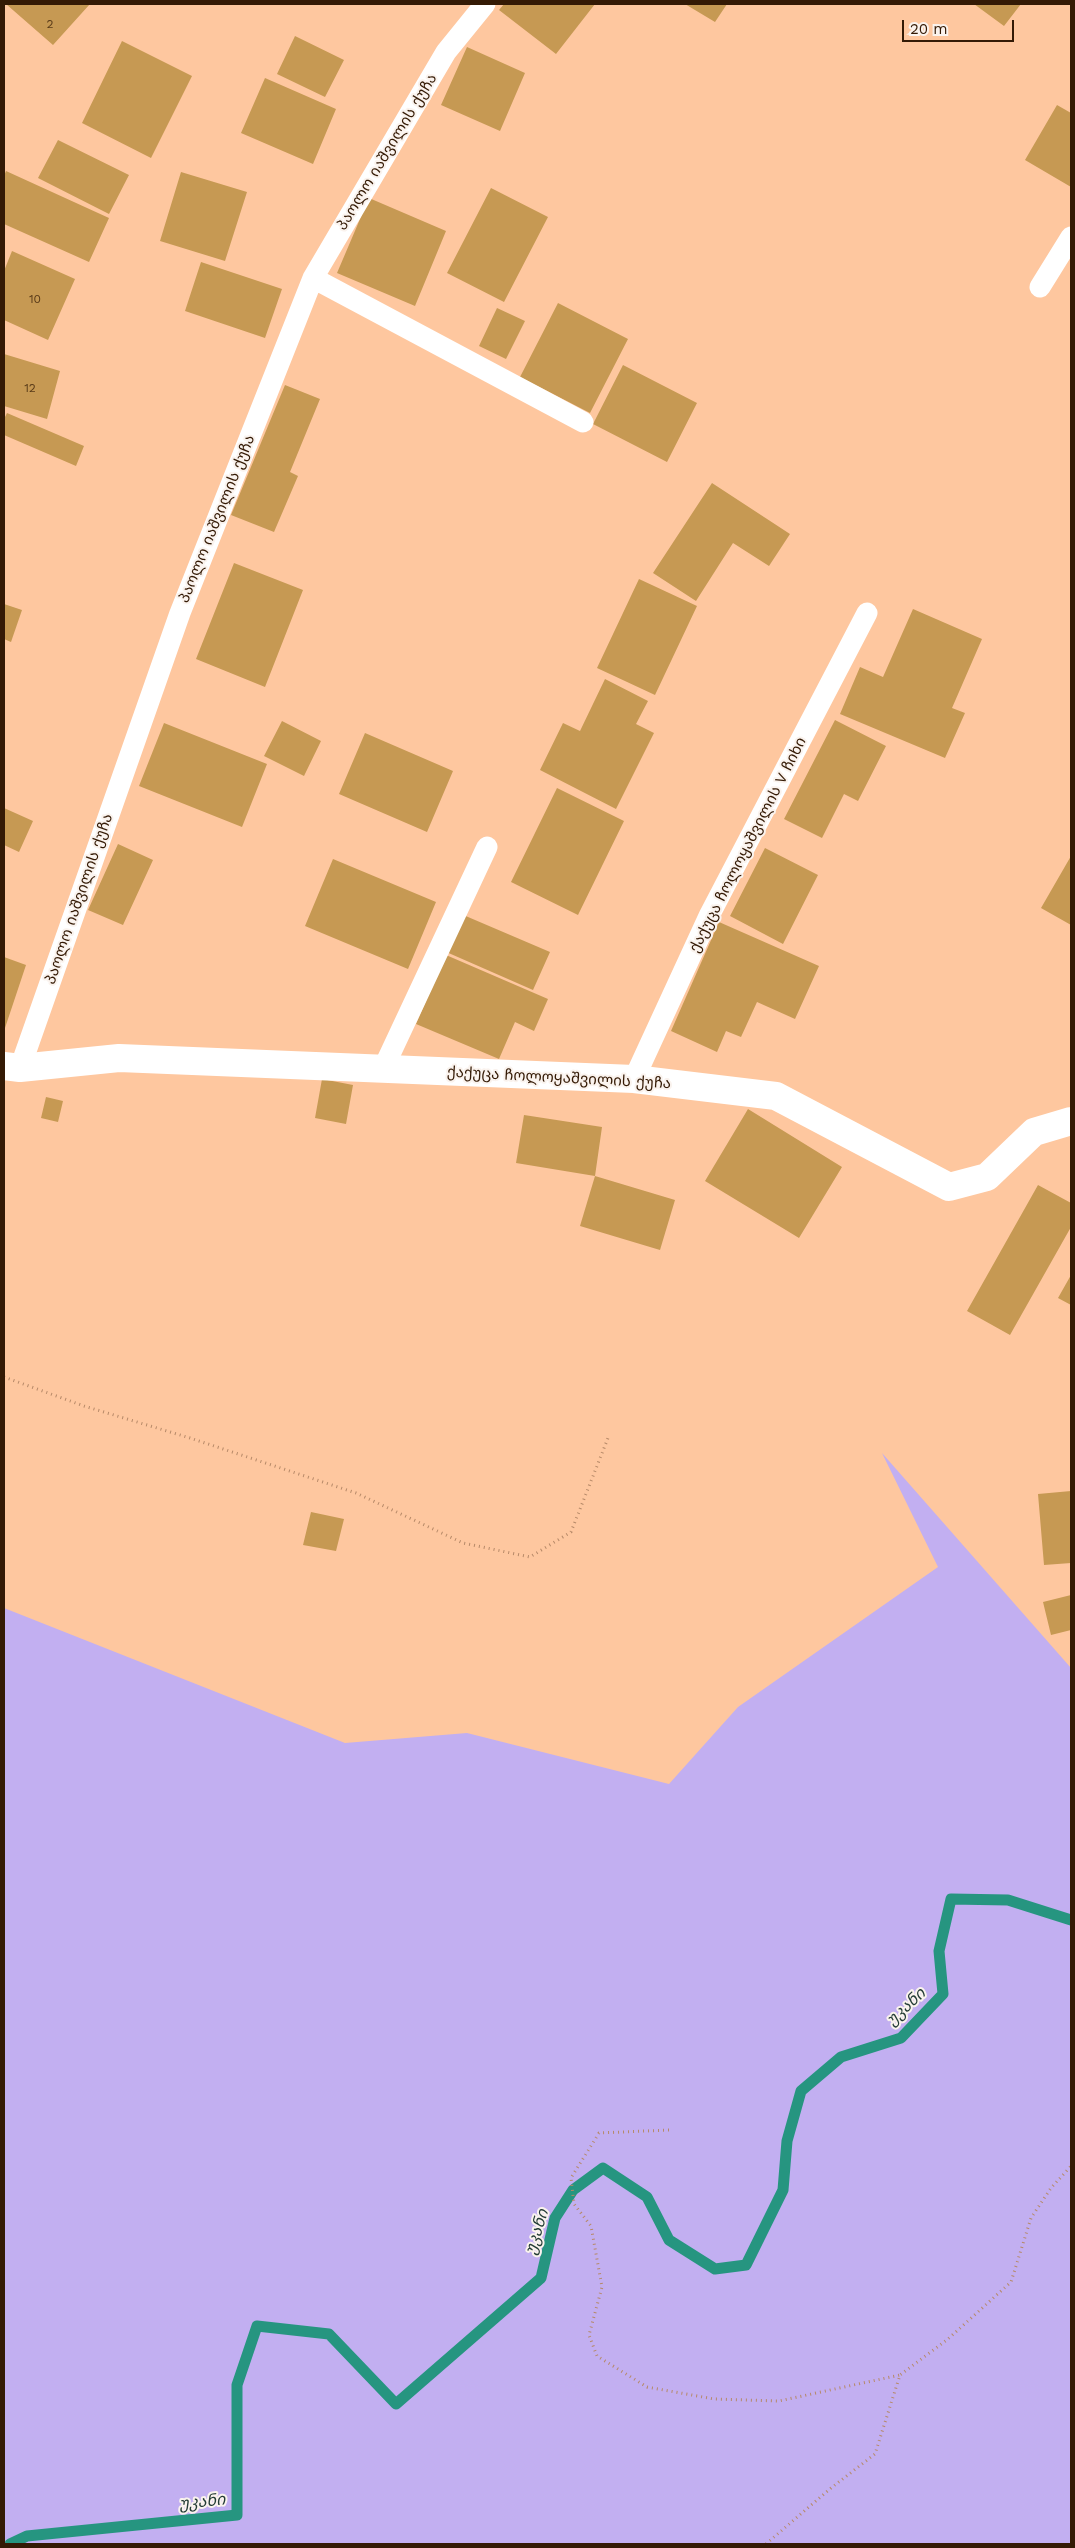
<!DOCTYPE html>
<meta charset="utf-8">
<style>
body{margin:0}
#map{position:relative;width:1075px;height:2548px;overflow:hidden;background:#fec79f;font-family:"Work Sans",sans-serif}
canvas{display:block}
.frame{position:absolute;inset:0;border:5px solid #341a05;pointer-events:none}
.scale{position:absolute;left:902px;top:20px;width:112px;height:22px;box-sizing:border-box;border:2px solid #341a05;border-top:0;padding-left:6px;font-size:15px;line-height:18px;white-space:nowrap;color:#341a05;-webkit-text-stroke:4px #faf3ee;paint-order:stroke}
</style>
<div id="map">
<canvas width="1075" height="2548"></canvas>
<div class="frame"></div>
<div class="scale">20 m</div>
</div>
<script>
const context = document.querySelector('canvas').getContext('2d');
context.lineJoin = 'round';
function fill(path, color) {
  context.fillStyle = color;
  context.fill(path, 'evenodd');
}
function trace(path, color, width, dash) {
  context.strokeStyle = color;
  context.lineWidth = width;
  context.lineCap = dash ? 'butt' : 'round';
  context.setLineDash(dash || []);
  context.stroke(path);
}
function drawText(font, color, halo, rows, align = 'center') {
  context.font = font + ' "Work Sans","Noto Sans Georgian",sans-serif';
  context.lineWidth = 4;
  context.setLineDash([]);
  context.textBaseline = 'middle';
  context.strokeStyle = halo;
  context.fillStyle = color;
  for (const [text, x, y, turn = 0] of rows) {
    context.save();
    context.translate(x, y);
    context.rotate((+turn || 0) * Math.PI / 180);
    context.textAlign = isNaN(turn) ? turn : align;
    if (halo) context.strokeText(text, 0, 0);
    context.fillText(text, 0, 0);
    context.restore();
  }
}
const green = new Path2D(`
 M882 1453 1071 1668V2544H4V1608L345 1743 467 1733 669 1784 738 1707 938 1567Z`);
const stream = new Path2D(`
 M10 2544 27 2536 237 2515V2385L257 2326 329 2334 396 2404 541 2278 555 2218 573 2190 603 2168 647 2197 669 2240 715 2269 746 2265 783 2190 787 2141 801 2091 841 2057 901 2038 943 1994 939 1951 951 1899 1008 1900 1071 1920`);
const building = new Path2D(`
 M6 4H90L53 45Z
 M504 4H595L556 54 499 10Z
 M685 4H727L715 22Z
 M974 4H1021L1004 26Z
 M295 36 344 60 325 97 277 74Z
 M122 41 192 76 151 158 82 123Z
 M467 47 525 73 500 131 441 105Z
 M265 78 336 109 313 164 241 133Z
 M1057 105 1071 113V187L1025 160Z
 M58 140 129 175 109 214 38 178Z
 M6 171 109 218 89 262 4 224V176Z
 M181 172 247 192 225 261 160 241Z
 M491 188 548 217 504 302 447 273Z
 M369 198 446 231 415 306 337 273Z
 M12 251 75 279 48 340 4 320V271Z
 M201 262 282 289 265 338 185 311Z
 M558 303 628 339 590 413 520 377Z
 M497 308 525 321 506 359 479 346Z
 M4 354 60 371 47 419 4 406Z
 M623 365 697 403 667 462 593 424Z
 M285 385 320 399 290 472 298 476 274 532 231 515Z
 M7 413 84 446 76 466 4 435V419Z
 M712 483 790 534 769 566 733 543 696 601 653 573Z
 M234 563 303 590 265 687 196 659Z
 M639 579 697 606 655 695 597 668Z
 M4 604 22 610 11 642 4 639Z
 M913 609 982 639 952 708 965 713 945 758 840 714 860 667 883 677Z
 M605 679 648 701 636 724 654 733 616 809 540 770 563 723 580 731Z
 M835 720 886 746 858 801 844 794 822 838 784 819Z
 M282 721 321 741 304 776 264 756Z
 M164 723 267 764 242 827 139 786Z
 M365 733 453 771 427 832 339 794Z
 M557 788 624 821 578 915 511 882Z
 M4 808 33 821 19 852 4 845Z
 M118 844 153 860 123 925 88 910Z
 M765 848 818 875 783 944 730 916Z
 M1071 856V925L1041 908Z
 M333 859 436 902 408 969 305 926Z
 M461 914 550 952 533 990 444 951Z
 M719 922 819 966 795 1019 757 1002 741 1037 726 1031 717 1052 671 1031Z
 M446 955 548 999 534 1031 515 1022 499 1059 416 1024Z
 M4 957 26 965 4 1031Z
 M322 1079 353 1085 346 1124 315 1118Z
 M46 1097 63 1101 58 1122 41 1118Z
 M748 1109 842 1167 799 1238 705 1181Z
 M524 1115 602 1127 595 1176 516 1163Z
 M595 1176 675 1200 660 1250 580 1226Z
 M1038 1185 1071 1203V1227L1010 1335 967 1311Z
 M1071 1275V1305L1058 1298Z
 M1071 1491V1563L1044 1565 1038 1494Z
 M311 1512 344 1519 336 1551 303 1545Z
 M1071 1595V1630L1051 1635 1043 1602Z`);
const path = new Path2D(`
 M4 1377 84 1406 190 1438 356 1493 463 1543 530 1557 571 1532 608 1438
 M669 2130 599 2133 571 2178 574 2204 591 2226 602 2287 589 2335 597 2356 647 2387 714 2399 779 2401 900 2375
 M766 2544 831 2488 875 2454 900 2375 948 2339 1011 2282 1031 2218 1051 2188 1071 2166`);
const lane = new Path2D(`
 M313 278 583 422
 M1040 287 1071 237
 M20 1068 180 613 313 278 446 52 485 4
 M383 1069 487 847
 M634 1079 710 914 867 613`);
const street = new Path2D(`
 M4 1066 20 1068 119 1058 634 1079 776 1096 949 1187 987 1177 1034 1132 1071 1121`);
const numberNames = [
 ["2",50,24],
 ["10",35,299],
 ["12",30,388]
];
const streetNames = [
 ["პაოლო იაშვილის ქუჩა",387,152,-59],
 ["პაოლო იაშვილის ქუჩა",217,519,-68],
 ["ქაქუცა ჩოლოყაშვილის V ჩიხი",748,845,-63],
 ["პაოლო იაშვილის ქუჩა",79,899,-71],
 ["ქაქუცა ჩოლოყაშვილის ქუჩა",559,1078,3]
];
const waterNames = [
 ["უკანი",906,2007,-43],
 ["უკანი",537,2232,-73],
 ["უკანი",202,2502,-6]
];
fill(green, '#c2aff1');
trace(stream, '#269580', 11);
fill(building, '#c69953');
trace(path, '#b68968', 3, [1, 4]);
trace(lane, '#fff', 21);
trace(street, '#fff', 28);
drawText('12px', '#583a18', null, numberNames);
drawText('15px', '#341a05', '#faf3ee', streetNames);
drawText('italic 16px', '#233b35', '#faf3ee', waterNames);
</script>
